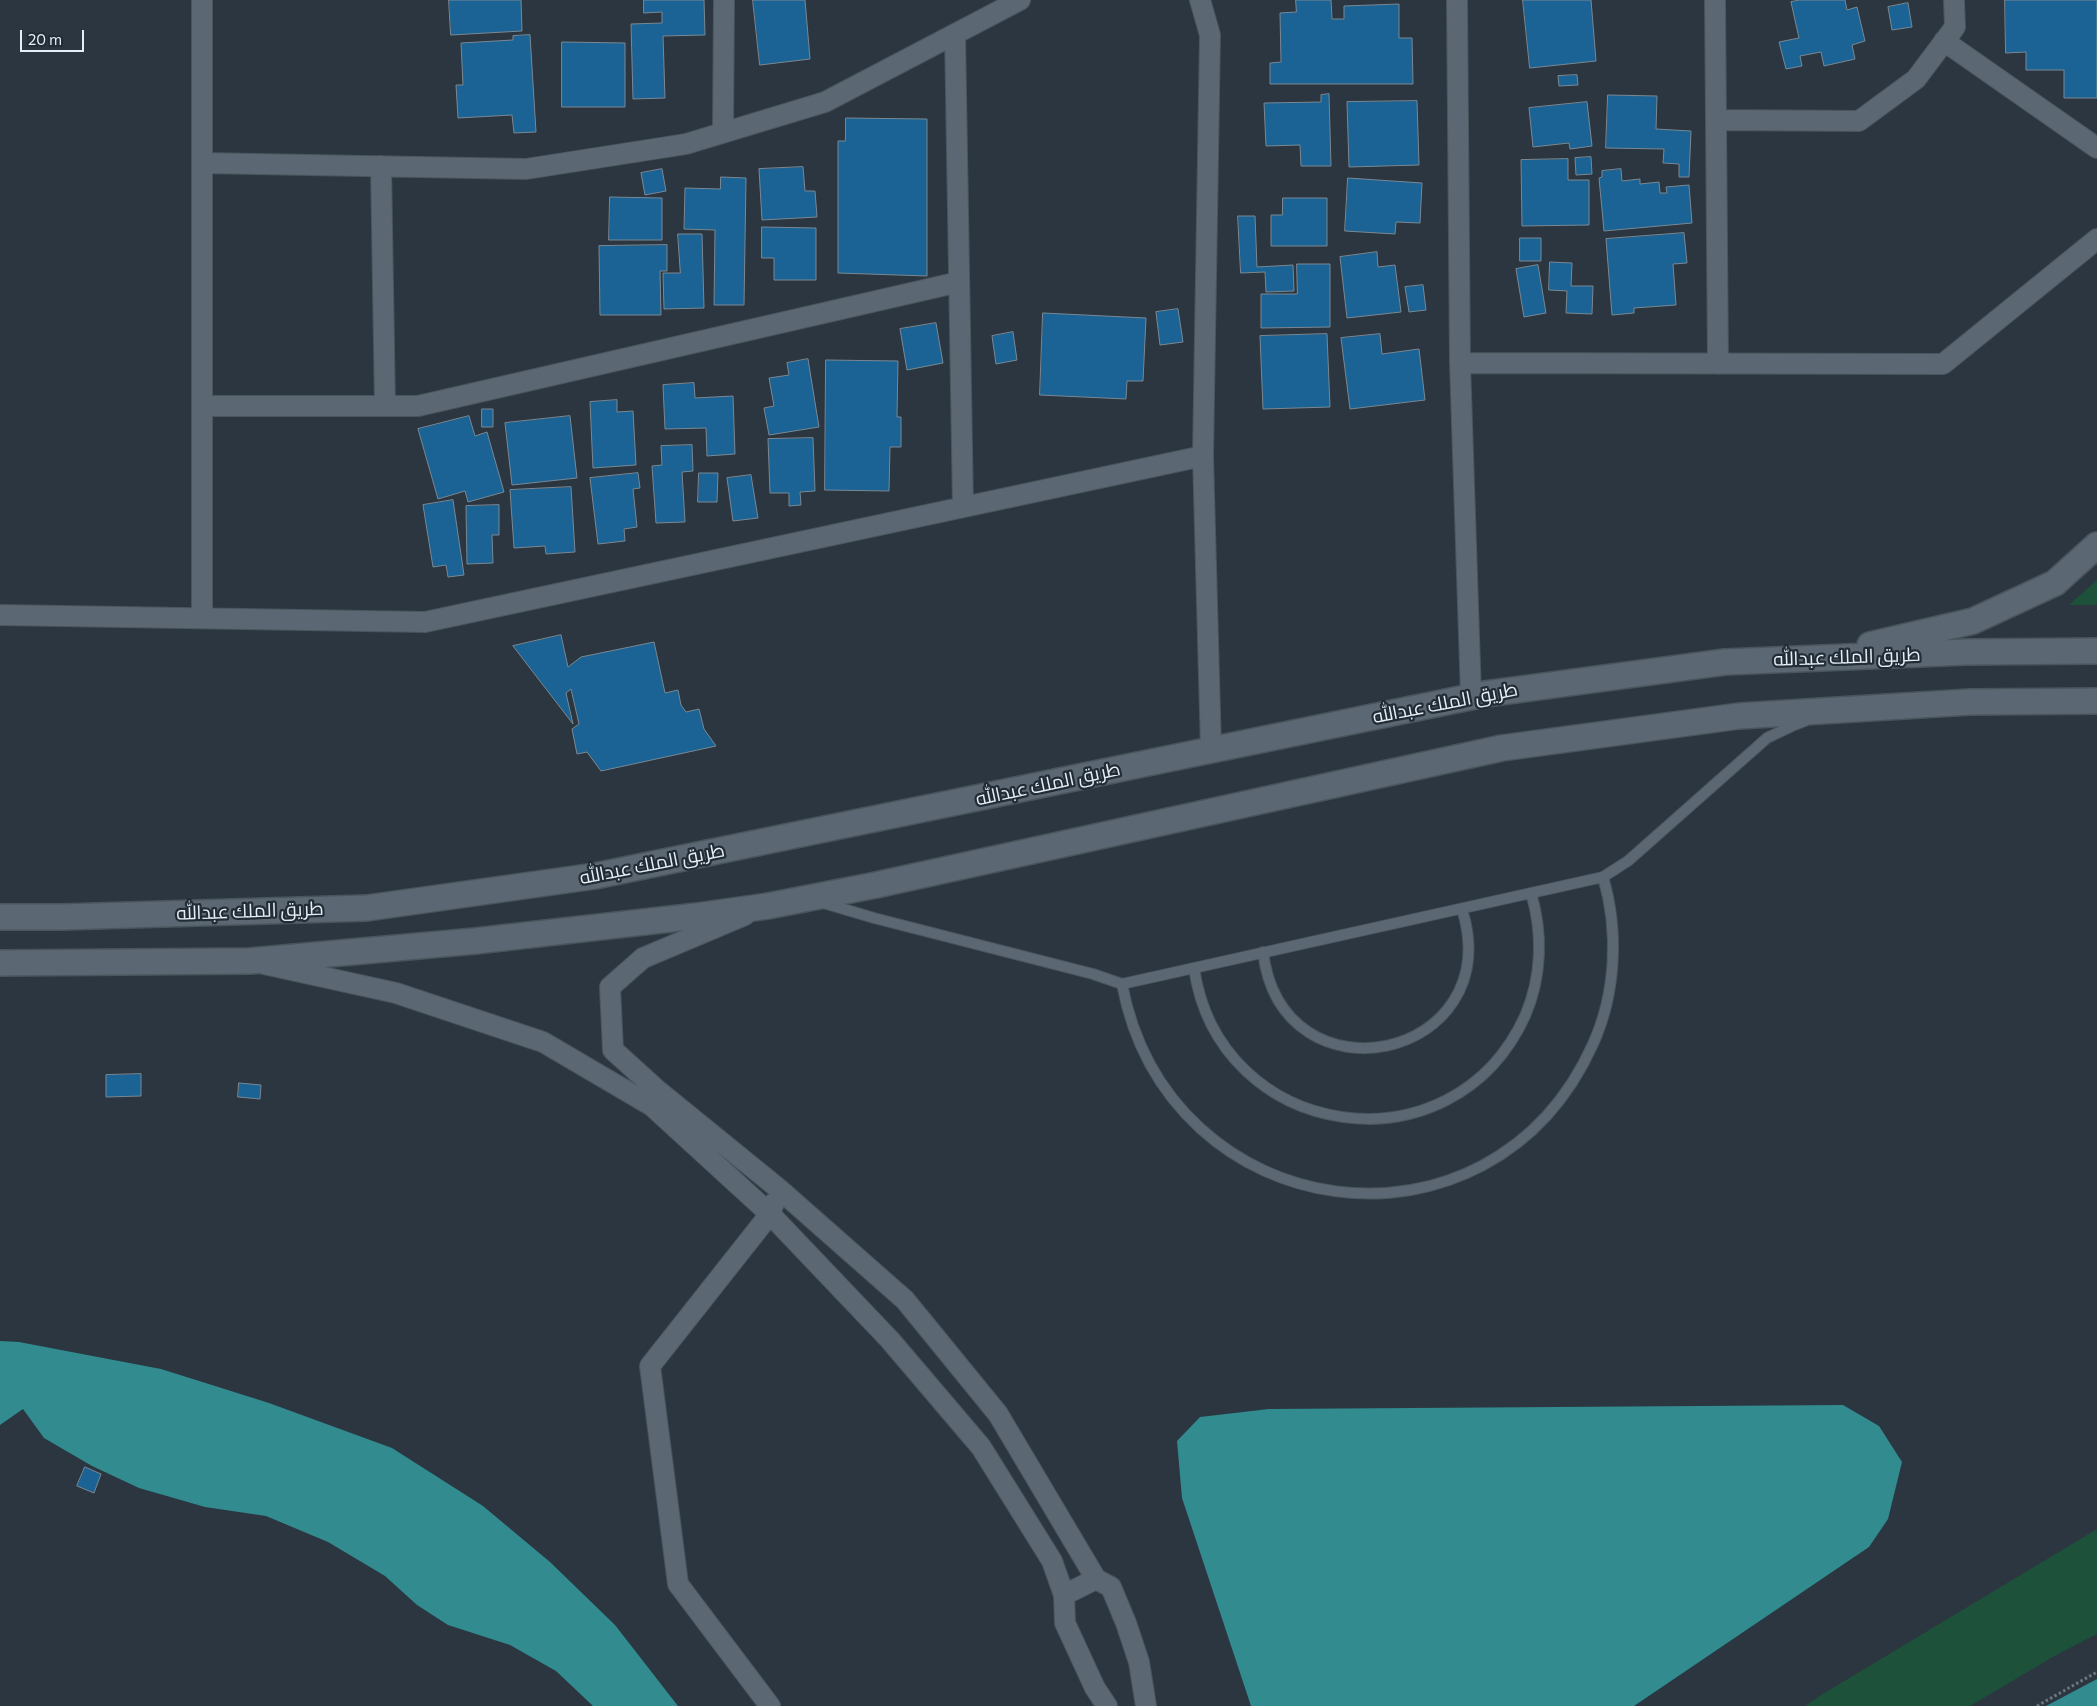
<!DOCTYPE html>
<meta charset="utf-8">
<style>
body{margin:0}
#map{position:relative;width:2097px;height:1706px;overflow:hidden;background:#2b3640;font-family:Commissioner,sans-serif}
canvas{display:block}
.scale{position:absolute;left:20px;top:30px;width:64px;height:22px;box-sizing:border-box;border:2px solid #e6edf4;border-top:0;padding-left:6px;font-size:15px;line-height:18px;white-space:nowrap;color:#e6edf4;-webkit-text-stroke:4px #212c36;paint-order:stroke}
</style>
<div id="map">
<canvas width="2097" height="1706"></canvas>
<div class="scale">20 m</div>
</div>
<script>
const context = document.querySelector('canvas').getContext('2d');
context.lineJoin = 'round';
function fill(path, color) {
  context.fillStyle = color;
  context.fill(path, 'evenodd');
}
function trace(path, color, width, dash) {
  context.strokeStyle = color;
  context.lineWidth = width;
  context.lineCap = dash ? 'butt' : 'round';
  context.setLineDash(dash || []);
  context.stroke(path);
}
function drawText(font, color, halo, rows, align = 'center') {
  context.font = font + ' Commissioner,Cairo,sans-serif';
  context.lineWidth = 4.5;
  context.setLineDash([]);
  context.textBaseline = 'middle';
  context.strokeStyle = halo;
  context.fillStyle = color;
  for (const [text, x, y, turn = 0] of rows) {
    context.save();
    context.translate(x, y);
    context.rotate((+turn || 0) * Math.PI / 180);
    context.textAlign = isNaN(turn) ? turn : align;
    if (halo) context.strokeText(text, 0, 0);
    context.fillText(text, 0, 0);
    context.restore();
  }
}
const green = new Path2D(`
 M2097 580V605H2069Z
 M2097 1529V1634L2058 1654 1970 1706H1805L1821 1695Z`);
const water = new Path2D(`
 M0 1341 19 1342 161 1369 269 1403 392 1448 483 1506 550 1562 615 1625 678 1706H593L556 1671 510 1645 448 1625 417 1605 385 1576 328 1542 266 1516 205 1507 139 1488 92 1466 44 1438 23 1409 0 1425Z
 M1843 1405 1879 1426 1902 1462 1888 1519 1869 1547 1634 1706H1251L1182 1498 1177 1441 1200 1417 1269 1409Z
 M2097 1679V1706H2046Z`);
const building = new Path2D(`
 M449 0H521L522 31 451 35Z
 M644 0H704L705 35 663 36 665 98 633 99 631 24 662 23V12L644 13Z
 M753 0H805L810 59 760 65Z
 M1296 0H1331L1332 19H1344V6L1399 4V38H1412L1413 84H1270V63L1281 62 1280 13 1296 12Z
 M1523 0H1591L1596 61 1530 68Z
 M1800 0H1845L1847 10 1857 7 1865 41 1852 45 1855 59 1824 66 1821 52 1800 56 1802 66 1786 69 1779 42 1799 38 1791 2Z
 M2005 0H2097V98H2064V70H2026V52L2006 53Z
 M1908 3 1912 27 1892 30 1888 7Z
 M530 35 536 132 514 133 512 115 458 118 456 85H463L461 43 513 40V36Z
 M562 42 625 43V107H562Z
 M1577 75 1578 85 1559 86 1558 76Z
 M1329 94 1331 166H1301L1300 145 1266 146 1264 103 1321 102V95Z
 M1608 95 1657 96 1656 129 1691 131 1689 177H1679V164L1663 163 1664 149 1606 148Z
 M1417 101 1419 165 1349 167 1347 102Z
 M1587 102 1592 146 1570 149 1569 143 1533 147 1529 108Z
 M846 118 927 119V276L838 273V141H845Z
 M1591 157 1592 174 1576 175 1575 158Z
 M1568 159V180H1589V225L1522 226 1521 160Z
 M803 167 805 191H815L817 217 762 220 759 169Z
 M662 169 666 191 645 195 641 173Z
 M1621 169 1622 181 1640 179V184L1659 182 1660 193H1667L1666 187 1689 185 1692 223 1604 231 1599 178 1602 177V171Z
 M721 177 746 178 744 305H714L715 230 684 229 685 188 720 189Z
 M1348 178 1422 183 1420 223 1396 222 1395 234 1345 231Z
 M610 197 662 198V240H609Z
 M1283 198H1327V246H1271V215H1282Z
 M1238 216H1255L1257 267 1293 265 1294 291 1266 292 1265 272 1241 273Z
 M762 227 816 228V280H774V258H762Z
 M1684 233 1687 263 1673 264 1676 305 1634 308V313L1612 315 1606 239Z
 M678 234H702L704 308 664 309 663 273H680Z
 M1520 238H1541V261H1520Z
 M667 245V271H660L661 315H600L599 246Z
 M1377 252 1378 267 1395 265 1401 312 1347 318 1340 257Z
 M1550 262 1572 263 1571 286H1593L1592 314 1566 313 1567 291 1549 290Z
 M1297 264H1330V327L1261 328V294H1297Z
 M1538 265 1546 313 1524 317 1516 269Z
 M1423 285 1426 310 1409 312 1405 287Z
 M1178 309 1183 342 1160 345 1156 312Z
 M1043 313 1146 318 1143 381H1127L1126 399 1040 395Z
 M936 323 943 363 907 370 900 329Z
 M1013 332 1017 360 996 364 992 336Z
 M1327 334 1330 407 1263 409 1260 336Z
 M1380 334 1382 354 1419 349 1425 400 1350 409 1341 338Z
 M808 359 819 427 769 435 764 408 774 406 769 378 789 375 787 363Z
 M826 360 898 361 897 417H901V447H890L889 491 825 490Z
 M694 383 695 398 733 396 735 454 707 456 706 428 665 429 663 385Z
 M617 400V412L633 411 636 465 593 468 590 402Z
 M482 409H493V427H482Z
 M469 416 475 436 487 432 504 492 468 502 465 491 438 499 418 429Z
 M570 416 577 478 512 485 505 423Z
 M813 438 815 491 800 492 801 505 789 506V493H770L768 439Z
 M692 445 693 471 682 472 685 522 656 523 652 466 662 465 661 446Z
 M638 473 640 488 633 489 637 527 624 529 625 541 598 544 590 478Z
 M699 473H718L717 502H698Z
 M751 475 758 518 733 521 727 478Z
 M571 487 575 552 546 554 545 546 514 548 510 490Z
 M453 500 464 575 448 577 446 565 433 567 423 505Z
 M499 505V535H492L493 563 467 564 466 506Z
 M561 635 568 667 581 657 654 642 665 693 678 690 681 705 686 712 699 709 704 729 716 746 601 771 587 752 577 754 572 729 579 724 571 689 566 693 573 724 513 646Z
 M141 1074V1096L106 1097V1075Z
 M239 1083 261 1085 260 1099 238 1097Z
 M85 1467 101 1474 94 1493 77 1486Z`);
const path = new Path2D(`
 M2037 1706 2097 1672`);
const service = new Path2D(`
 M820 902 874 918 1093 974 1122 984 1603 877 1628 861 1767 738 1792 726 1805 721
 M1263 952C1282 1108 1509 1060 1462 909
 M1194 968C1219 1141 1452 1176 1525 1016 1542 977 1543 933 1531 893
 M1122 984C1168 1228 1490 1273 1593 1044 1616 993 1619 931 1603 877`);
const minor = new Path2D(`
 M202 0V618
 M1200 0 1210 35 1203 456 1211 750
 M1457 0 1460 363 1471 696
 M1715 0 1718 364
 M955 34 963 507
 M1944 41 2097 148
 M1716 120 1859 121 1916 79 1955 27 1954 0
 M723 132 724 0
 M202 163 526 169 686 144 825 102 1020 0
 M381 166 385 406
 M1460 363 1943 364 2097 239
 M202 406H418L959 282
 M0 615 425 622 1203 456
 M745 915 643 958 610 987 613 1050 656 1089 779 1189 905 1300 998 1414 1096 1579 1111 1587 1126 1623 1139 1662 1146 1706
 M264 964 396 993 543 1042 652 1106 770 1214 890 1340 981 1447 1052 1561 1064 1595 1065 1623 1095 1688 1107 1706
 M1064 1595 1096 1579
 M770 1706 678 1584 650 1366 770 1214 774 1203`);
const tertiary = new Path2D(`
 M1870 645 1973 621 2055 583 2097 545
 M0 917H62L367 908 595 876 1485 694 1725 662 1967 652 2097 651
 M0 963 250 961 475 941 697 916 768 906 876 885 1502 748 1739 716 1970 702 2097 701`);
const streetNames = [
 ["طريق الملك عبدالله",1847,657,-2],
 ["طريق الملك عبدالله",1445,703,-11],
 ["طريق الملك عبدالله",1048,784,-12],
 ["طريق الملك عبدالله",652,864,-11],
 ["طريق الملك عبدالله",250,911,-2]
];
fill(green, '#1d513a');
fill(water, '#318b8f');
fill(building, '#1a6394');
trace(building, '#7a8893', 1);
trace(service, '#4a545c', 12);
trace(minor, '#4a545c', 22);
trace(tertiary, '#4a545c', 28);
trace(path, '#6d7780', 3, [2.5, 2.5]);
trace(service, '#5b6772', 10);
trace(minor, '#5b6772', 20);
trace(tertiary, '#5b6772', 25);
drawText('19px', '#e6edf4', '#212c36', streetNames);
</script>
